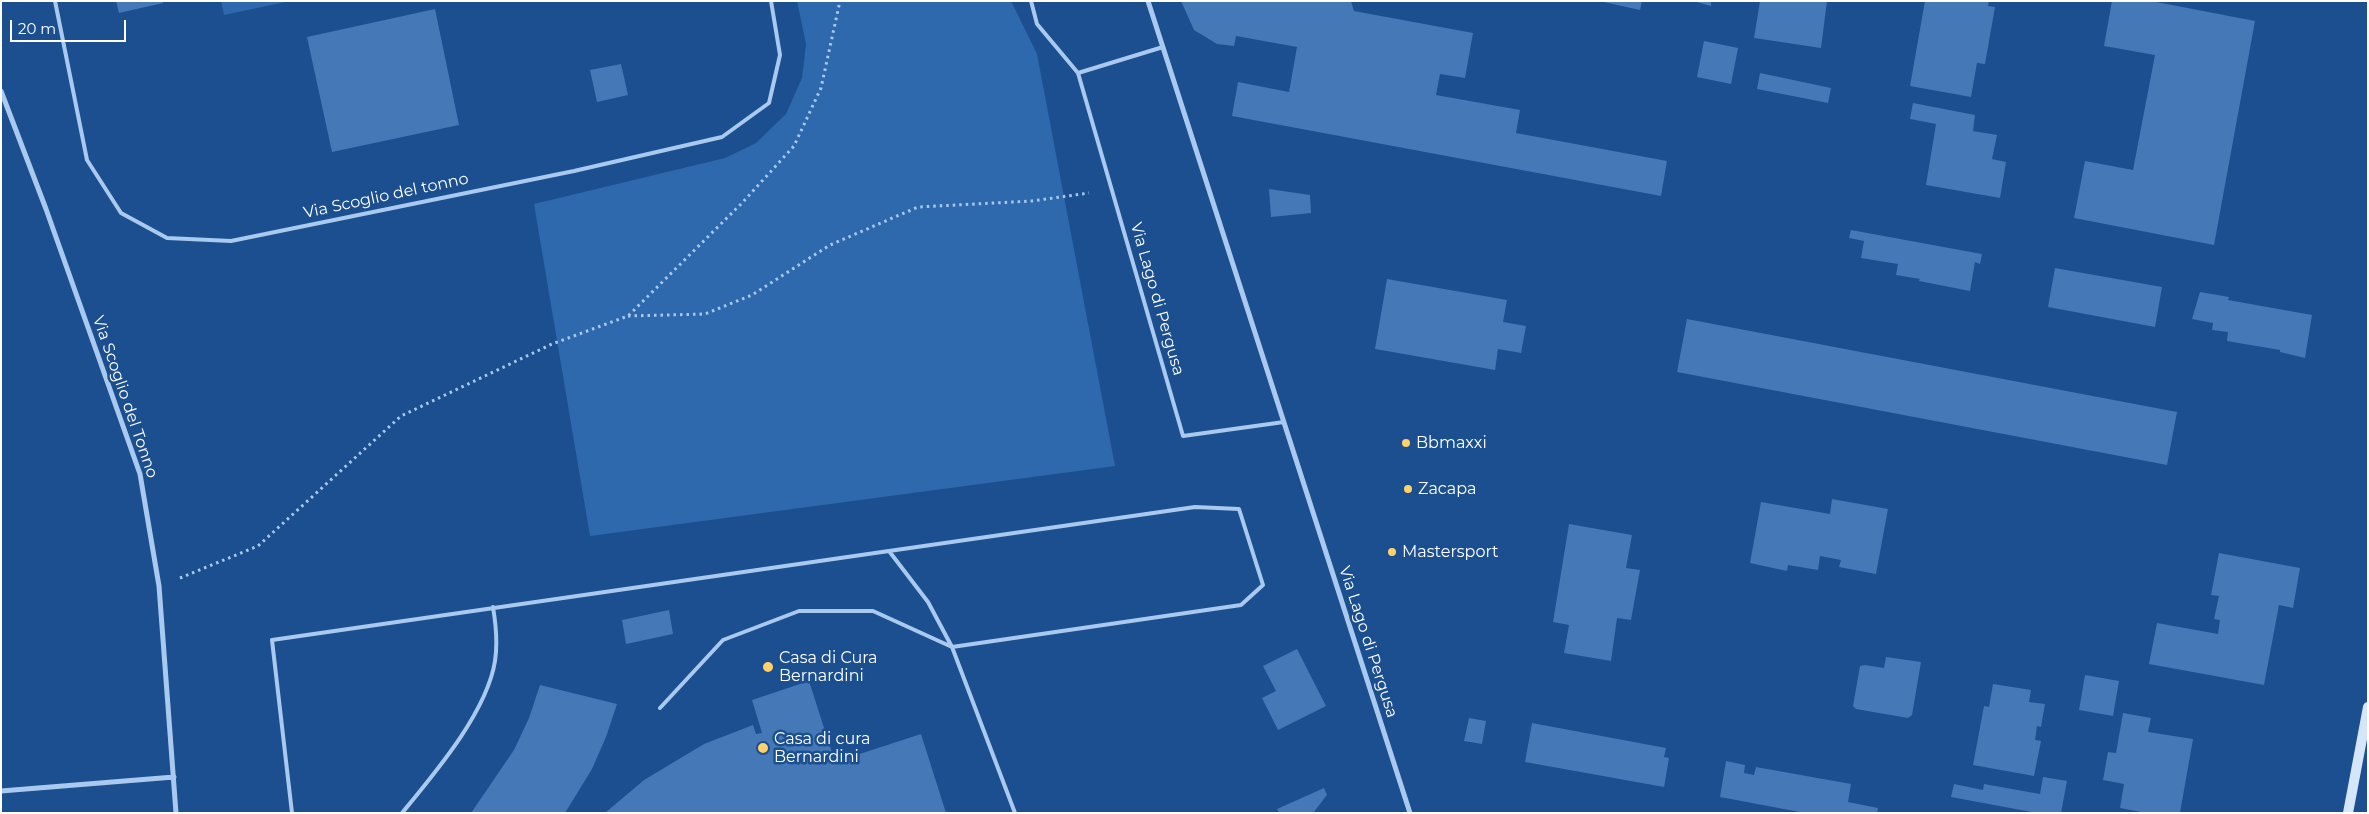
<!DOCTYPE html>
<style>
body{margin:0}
#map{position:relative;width:2369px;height:814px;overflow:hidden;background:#1b4f8f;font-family:Montserrat,sans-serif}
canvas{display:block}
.frame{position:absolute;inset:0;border:2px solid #fff;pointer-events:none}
.scale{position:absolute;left:10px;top:20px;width:116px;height:22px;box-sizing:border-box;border:2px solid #fff;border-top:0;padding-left:6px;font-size:15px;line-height:18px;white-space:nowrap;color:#fff;-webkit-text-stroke:4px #1b4f8f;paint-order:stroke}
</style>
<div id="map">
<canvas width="2369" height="814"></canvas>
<div class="frame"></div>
<div class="scale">20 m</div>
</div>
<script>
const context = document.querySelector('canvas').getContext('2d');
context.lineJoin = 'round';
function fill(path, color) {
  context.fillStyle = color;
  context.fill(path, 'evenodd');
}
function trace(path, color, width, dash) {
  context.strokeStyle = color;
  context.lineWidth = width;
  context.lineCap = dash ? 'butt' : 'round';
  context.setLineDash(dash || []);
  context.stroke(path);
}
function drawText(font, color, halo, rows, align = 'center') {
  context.font = font + ' Montserrat,sans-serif';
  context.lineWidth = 5;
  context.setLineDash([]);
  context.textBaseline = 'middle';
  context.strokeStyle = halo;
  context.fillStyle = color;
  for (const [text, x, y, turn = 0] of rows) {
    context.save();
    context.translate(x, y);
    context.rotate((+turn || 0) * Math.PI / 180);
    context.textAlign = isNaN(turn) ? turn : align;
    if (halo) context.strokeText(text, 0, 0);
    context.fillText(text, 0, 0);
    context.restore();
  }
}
const green = new Path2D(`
 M221 1H290L224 15Z
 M797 1H1011L1037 54 1115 466 590 536 534 204 725 158 756 143 786 114 802 78 806 44Z`);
const building = new Path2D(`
 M116 1H163V3L119 13Z
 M1181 1H1351L1354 11 1473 33 1465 78 1440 74 1436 95 1520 110 1516 133 1667 161 1661 196 1232 116 1238 82 1289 92 1297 47 1236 36 1234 46 1217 44 1194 30Z
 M1599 1H1642L1640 10Z
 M1693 1H1711V6Z
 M1760 1H1827L1821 48 1754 38Z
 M1925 1H1989L1988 6 1995 7 1985 64 1977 63 1971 97 1910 86Z
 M2112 1H2151L2255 21 2214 245 2074 218 2085 161 2133 170 2155 55 2104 46Z
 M435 9 459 125 332 152 307 37Z
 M1704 41 1738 48 1731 84 1697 77Z
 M621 64 628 95 597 102 590 70Z
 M1760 73 1831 88 1828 103 1757 89Z
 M1913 103 1975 115 1973 131 1997 135 1992 159 2006 162 2000 198 1926 185 1936 124 1910 119Z
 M1269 189 1310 195 1311 213 1271 217Z
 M1851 230 1982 254 1980 264 1975 262 1970 291 1919 281 1920 279 1896 275 1898 264 1861 258 1864 241 1849 238Z
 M2055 268 2162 287 2155 327 2048 307Z
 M1387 279 1507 300 1503 322 1526 326 1521 353 1498 349 1495 370 1375 349Z
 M2200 292 2229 297 2228 300 2312 315 2305 358 2280 352V350L2227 341 2228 332 2212 330 2213 323 2192 319Z
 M1687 319 2177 412 2167 465 1677 372Z
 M1832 499 1888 509 1876 574 1839 567 1841 560 1820 556 1818 570 1788 565 1787 571 1750 563 1761 502 1830 514Z
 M1569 524 1632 535 1626 568 1640 570 1631 620 1617 618 1611 661 1564 653 1569 625 1553 622Z
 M2219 553 2300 568 2293 608 2279 605 2264 685 2149 664 2157 623 2218 634 2220 620 2214 619 2219 596 2211 595Z
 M669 610 673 634 626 644 622 620Z
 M1297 649 1326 706 1278 730 1262 698 1276 691 1263 666Z
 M1886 657 1921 662 1912 715 1908 718 1856 709 1853 706 1860 666 1865 665 1884 668Z
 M2085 675 2119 681 2113 716 2079 710Z
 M809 681 835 762 921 734 946 813H605L644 780 704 744 753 725 756 734 762 733 752 700Z
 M1993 684 2031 690 2029 702 2045 704 2041 727 2037 726 2035 740 2041 741 2034 776 1973 765 1984 706 1989 707Z
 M540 685 617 704 606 737 592 769 565 813H471L514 750 529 718Z
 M2123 713 2151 718 2148 732 2193 739 2180 813H2146L2120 808 2124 784 2103 780 2108 752 2116 753Z
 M1469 718 1486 721 1482 744 1464 741Z
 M1532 723 1666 748 1664 757 1669 758 1664 787 1525 762Z
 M1726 761 1745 765 1744 773 1754 775 1756 767 1851 784 1848 802 1878 808 1877 813H1805L1720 797Z
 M2043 777 2067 781 2061 813H2037L1951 797 1954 784 1983 790 1984 784 2040 794Z
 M1324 788 1327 795 1313 813H1279L1277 809Z`);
const path = new Path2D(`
 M628 316 705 314 752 295 830 245 918 207 1032 201 1089 193
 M180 578 258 546 401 416 552 344 628 316 742 203 794 146 821 88 840 1`);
const lane = new Path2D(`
 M55 1 87 160 121 213 167 238 231 241 574 171 722 137 769 103 780 55 771 1
 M1031 1 1037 24 1078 73 1183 436 1284 422
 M1078 73 1163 47
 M660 708 723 640 799 611H873L952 647 1241 605 1263 585 1239 509 1195 507 889 551
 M292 813 272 640 889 551 928 602 952 647 1015 813
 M402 813C435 773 487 712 495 661 498 642 496 625 493 607`);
const street = new Path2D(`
 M1148 1 1410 813
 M1 91 46 209 140 474 159 586 176 813
 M1 791 174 777`);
const secondary = new Path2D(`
 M2348 813 2368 707`);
const markers = [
 [1406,443,5,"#ffd166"],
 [1408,489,5,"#ffd166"],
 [1392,552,5,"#ffd166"],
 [768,667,6,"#ffd166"],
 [763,748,6,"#ffd166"]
];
const streetNames = [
 ["Via Scoglio del tonno",386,196,-12],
 ["Via Lago di Pergusa",1157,299,74],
 ["Via Scoglio del Tonno",125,397,71],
 ["Via Lago di Pergusa",1368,642,72]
];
const poiNames = [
 ["Bbmaxxi",1416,443],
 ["Zacapa",1418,489],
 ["Mastersport",1402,552],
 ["Casa di Cura",779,658],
 ["Bernardini",779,676],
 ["Casa di cura",774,739],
 ["Bernardini",774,757]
];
fill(green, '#2e69ad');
fill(building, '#4478b7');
trace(path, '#a9c9ee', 3, [2.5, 4]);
trace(lane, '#a9c9ee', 4);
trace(street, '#a9c9ee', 5);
trace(secondary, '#d6e6fa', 10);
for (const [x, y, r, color] of markers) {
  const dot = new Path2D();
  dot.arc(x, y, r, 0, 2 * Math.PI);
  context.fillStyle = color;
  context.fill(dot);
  trace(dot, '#1b4f8f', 2);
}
drawText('16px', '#fff', '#1b4f8f', streetNames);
drawText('16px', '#fff', '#1b4f8f', poiNames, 'left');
</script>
